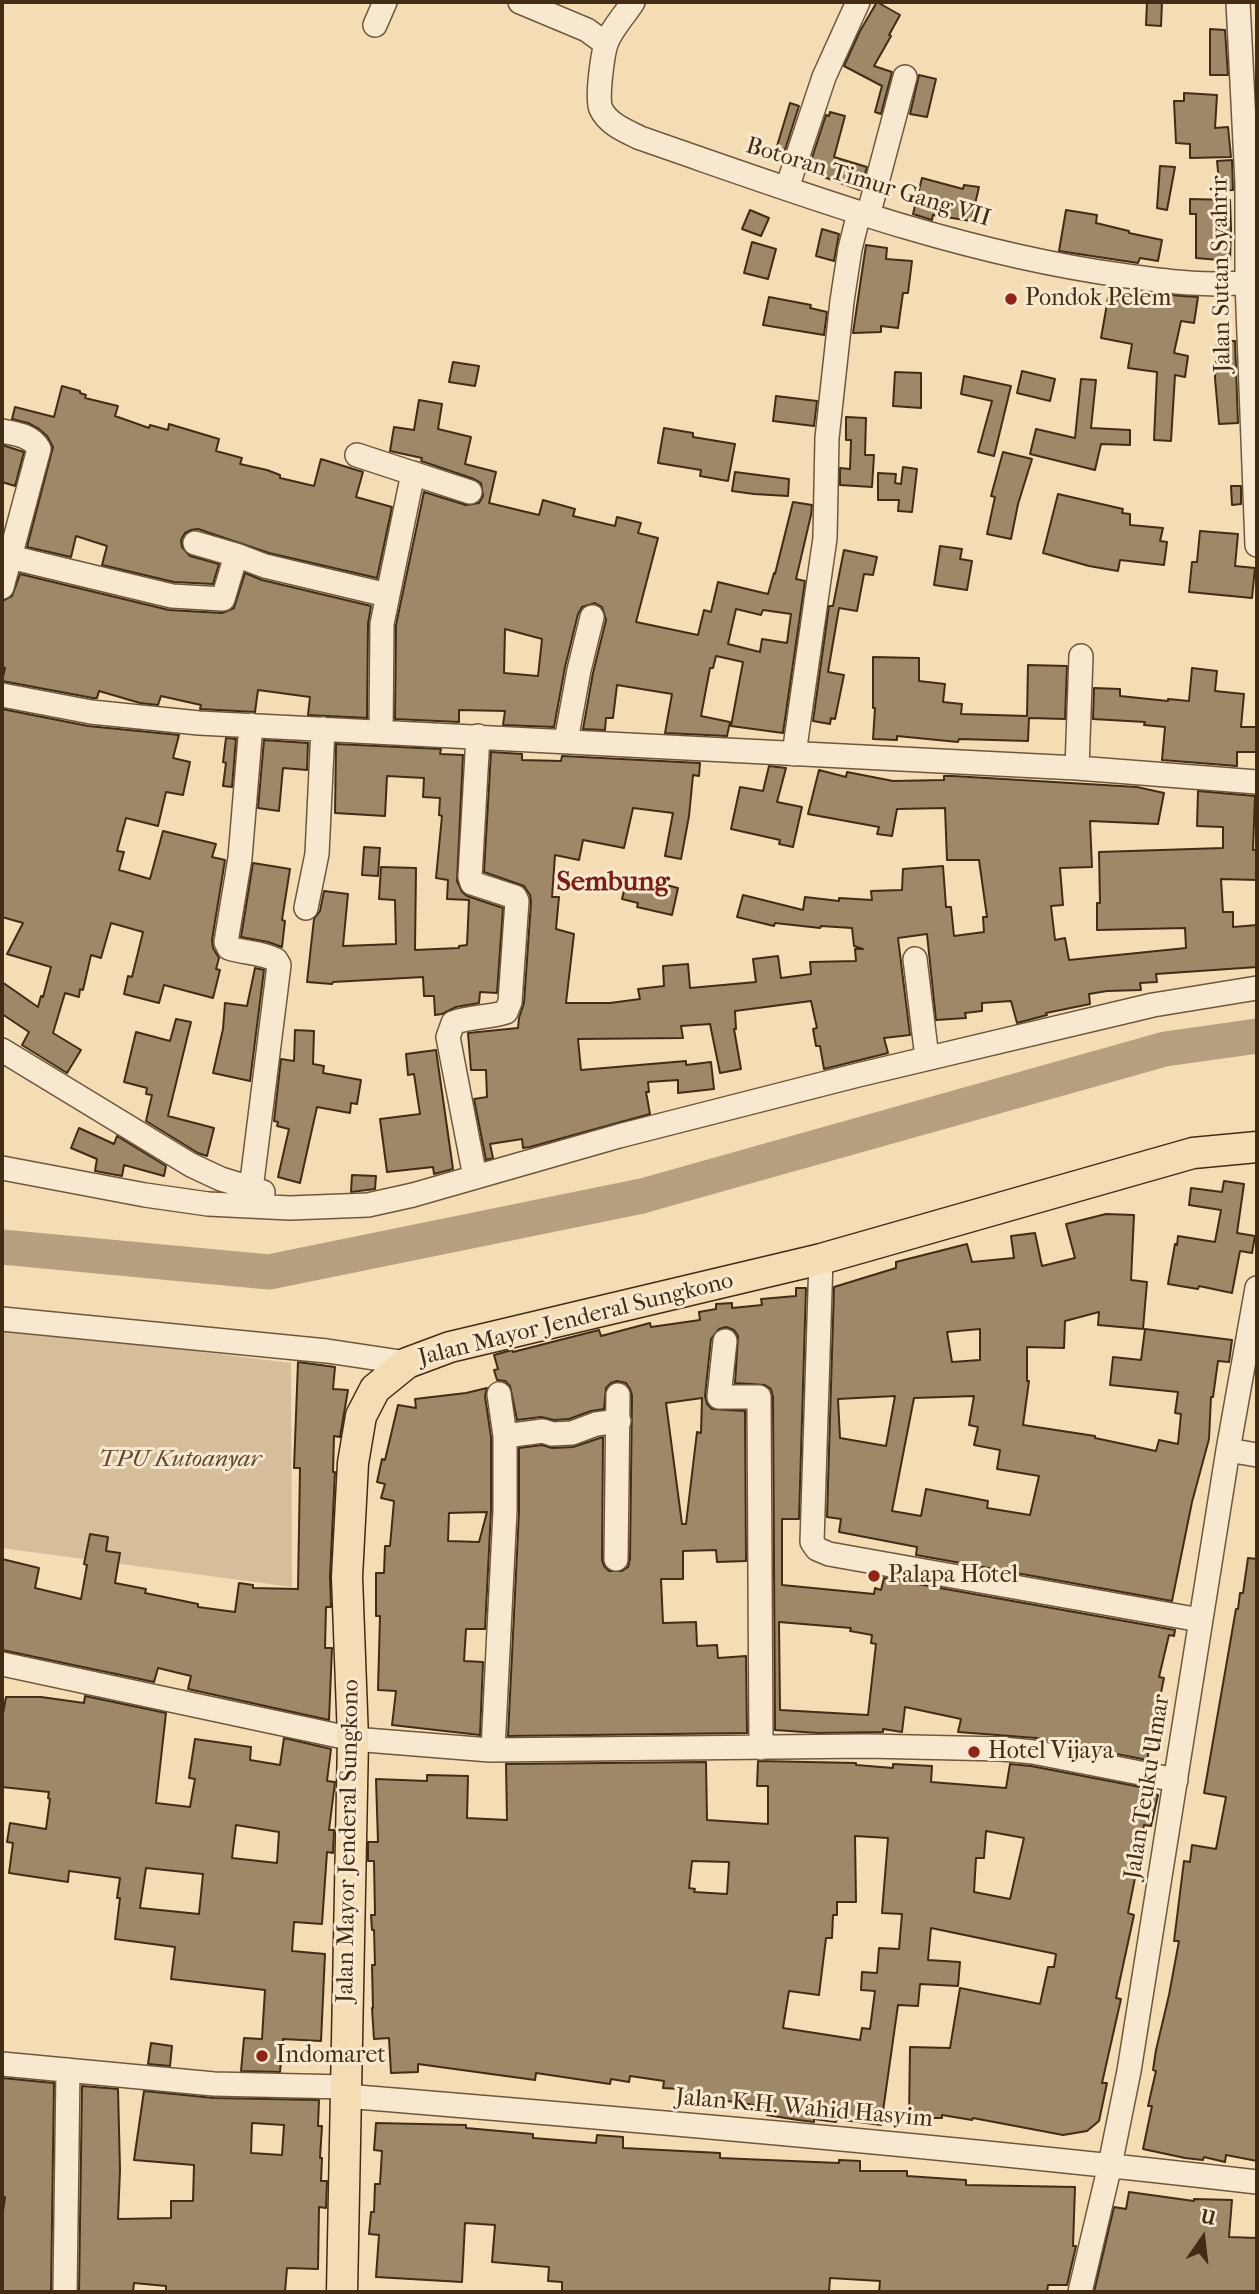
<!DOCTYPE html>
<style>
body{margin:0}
#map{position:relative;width:1259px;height:2294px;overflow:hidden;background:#f4dcb5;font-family:"IM FELL French Canon",serif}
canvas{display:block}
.frame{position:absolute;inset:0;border:4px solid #422c15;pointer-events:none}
.north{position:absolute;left:1168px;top:2203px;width:70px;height:70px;-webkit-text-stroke:5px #f8e8cf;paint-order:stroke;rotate:14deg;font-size:19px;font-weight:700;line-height:28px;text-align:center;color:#422c15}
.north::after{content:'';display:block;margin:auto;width:24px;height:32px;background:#422c15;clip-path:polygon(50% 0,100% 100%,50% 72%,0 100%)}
</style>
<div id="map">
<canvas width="1259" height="2294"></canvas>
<div class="frame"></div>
<div class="north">U</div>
</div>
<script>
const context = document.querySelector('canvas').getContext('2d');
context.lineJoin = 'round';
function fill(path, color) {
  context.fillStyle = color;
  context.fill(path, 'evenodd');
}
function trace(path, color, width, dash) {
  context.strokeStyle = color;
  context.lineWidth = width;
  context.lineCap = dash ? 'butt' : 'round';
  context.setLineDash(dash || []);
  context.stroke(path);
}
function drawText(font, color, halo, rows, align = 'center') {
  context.font = font + ' "IM FELL French Canon",serif';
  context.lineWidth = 6;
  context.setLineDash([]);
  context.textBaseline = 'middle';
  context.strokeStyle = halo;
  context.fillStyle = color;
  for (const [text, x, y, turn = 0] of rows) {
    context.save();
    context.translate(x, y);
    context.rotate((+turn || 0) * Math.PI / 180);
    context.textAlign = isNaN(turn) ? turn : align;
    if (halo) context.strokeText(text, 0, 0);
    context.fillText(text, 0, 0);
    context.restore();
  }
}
const green = new Path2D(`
 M2 1327 291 1363 292 1587 2 1548Z`);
const river = new Path2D(`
 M2 1247 269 1272 642 1196 1165 1049 1257 1036`);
const building = new Path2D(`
 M877 2 900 15 889 35 891 36 874 66 892 72 881 114 875 112 882 86 844 66 860 31Z
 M1147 2H1162L1161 26 1146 25Z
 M1210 29 1225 30 1228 75H1210Z
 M919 75 936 79 927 117 910 114Z
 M1184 93 1217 95 1215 128 1228 127 1231 157 1190 158V144L1176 143 1174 101H1184Z
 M790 103 799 106 782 159 774 156Z
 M830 112 845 116 834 157 867 167 860 190 818 175 820 168 810 164 826 115 829 116Z
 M1232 160 1233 190 1220 191 1217 161Z
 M1160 166 1175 167 1167 210 1157 208Z
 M922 178 963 189 964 185 979 187 971 221 933 215 932 220 913 214Z
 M1190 199 1230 200 1231 229 1230 261 1196 258V214H1190Z
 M750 210 769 218 761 236 742 229Z
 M1066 210 1097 215 1096 223 1129 231V233L1162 240 1158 261 1140 258 1138 263 1059 251Z
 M822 229 839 234 834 261 816 256Z
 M752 242 776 249 768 279 744 273Z
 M866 245 887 248 886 259 912 261 908 293H903L898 328 881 326V332L853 333Z
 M1155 294 1198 297 1194 323 1181 321 1174 353 1188 356 1185 377 1175 375 1171 441 1154 440 1157 372 1128 368 1132 344 1101 338 1108 298 1153 305Z
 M769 297 811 305 810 308 827 312 824 335 763 325Z
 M1217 341H1235L1238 423 1219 424 1215 378Z
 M453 362 479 366 475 386 449 382Z
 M1022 371 1055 379 1050 401 1017 393Z
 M895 372 921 373V408L893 406Z
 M964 376 1011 386 994 456 978 452 992 401 961 394Z
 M1081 379 1096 380 1091 428 1130 430V445L1101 444 1095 470 1030 454 1036 429 1075 438Z
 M62 386 80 391V393L86 395 85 398 118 406 115 416 149 428 150 425 168 430 169 424 219 439 216 451 242 458 240 464 267 470 280 475V478L314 486 321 459 363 472 356 497 392 507 377 578 269 553 198 529 191 530 185 533 181 540 182 547 190 556 219 564 213 584 174 582 102 565 107 546 76 536 71 557 27 547 53 447 47 436 39 429 28 423 12 419 15 407 54 417Z
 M776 396 817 401 814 426 773 421Z
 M419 400 442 404 438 429 471 437 465 464 496 472 489 503 539 515 543 500 575 509 573 516 615 526 617 517 641 523 638 533 658 538 636 622 698 635 704 610 711 612 718 582 768 594 774 573 775 574 793 502 812 505 811 515 796 579 805 581 783 733 731 726 743 662 716 656 713 668H710L701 716 730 722 727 736 665 733 672 694 617 685 613 718H606L605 730 583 729 593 673 606 620 602 607 595 603 582 607 578 614 565 667 554 727 503 725 505 711 459 710V722L395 719 396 625 424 492 466 505 479 503 483 496 481 483 474 479 421 461 422 458 390 451 394 427 414 430ZM736 609 761 615 763 610 791 614 787 643 762 639 760 652 728 644ZM505 629 542 639 538 676 504 673Z
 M846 417 866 418 865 455H874L872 487 840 485V468L850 469 851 440H846Z
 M664 428 693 433V437L735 444 728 481 700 476 701 470 658 463Z
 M2 445 24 452 15 486 2 482Z
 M1003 452 1032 459 1018 504 1011 539 987 534 995 497 991 496Z
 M903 467 917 469 912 512 898 511 899 500H878V473L896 474 895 483 901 484Z
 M735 472 789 479 788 496 754 494 732 491Z
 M1231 486H1241V504L1232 505Z
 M1058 494 1123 509 1122 513 1130 514V525L1163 528 1160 541 1167 542 1164 565 1120 560 1118 571 1089 566 1043 553Z
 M1200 531 1238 534 1235 566 1255 568 1252 598 1189 592 1192 562H1197Z
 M940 546 962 549 960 559 972 561 967 590 934 585Z
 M844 550 877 557 873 575 864 574 857 611 839 608 828 672 844 675 835 719 831 718 830 724 813 721 829 606H833Z
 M245 573 262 580 371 606 368 624 367 718 308 715 310 697 258 690 255 712 200 709 201 705 161 696 158 705 140 703 99 691 97 698H93L2 681 5 668 2 667V601L12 596 20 574 169 610 222 613 234 608Z
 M873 657 919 658V681L945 684 943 702 962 704 961 714 1027 716 1028 665 1067 666 1065 719 1029 718 1028 741 959 739 958 742 897 736V740L873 739 875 708H873Z
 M1192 668 1217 671 1215 691 1244 694 1241 727H1257V752H1237V766L1162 760 1165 727 1144 725 1145 722 1093 719 1094 688 1120 689V696L1168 701V699L1189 701Z
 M2 709 88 726 179 735 173 758 190 762 183 795 166 792 158 826 126 818 117 851 124 852 119 870 150 879 163 831 216 844 212 857 225 860 212 940 213 948 219 958 216 969 220 970 213 998 164 985 159 1003 124 994 128 976 132 977 143 932 111 923 101 958 91 955 83 990 80 989 79 997 65 993 53 1033 81 1050 67 1073 22 1045 29 1032 2 1014V982L38 1007 41 996 43 997 51 967 7 954 23 923 2 917Z
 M226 738 236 739 232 787 223 786 226 763 223 762Z
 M264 740 308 743 307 770 283 768 279 811 258 808Z
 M336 744 441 749 440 754 463 755 457 881 462 892 467 896 503 908 497 993 480 992 479 1003 456 1007 442 1014 435 1015 434 996H424L423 977 333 982 332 984 307 982 314 919 320 911 324 891 348 894 343 946 396 944 395 900 379 899 381 867 416 868 415 950 459 948V946L467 945 469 900 447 899 448 880 436 878 442 816 439 815 440 798 423 797 424 778 387 776 385 816 335 813Z
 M491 752 522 754V760L561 761 562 756 700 763 699 776 693 775 689 816 681 859 665 856 673 813 633 808 624 848 583 840 579 860 555 855 552 897H559L556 929 574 934 566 1003H610L640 999 638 989 664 986 663 966 688 964 690 988 756 982 753 959 778 956 781 978 811 974 810 962 856 961 855 949H863L854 946 852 928 821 926 820 928 775 923 774 926 737 917 743 895 803 910 805 897 839 901V898L872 900 871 891 902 890 903 869 943 866 946 907H951L954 936 984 932 983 917H987L979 860H947L945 808 897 809 892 836 877 834 879 827 808 814 819 770 846 777 847 772 893 781 944 780V776H953L1137 787 1164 793 1158 824 1090 821 1092 867 1060 868 1063 905 1051 906 1055 940 1065 938 1069 960 1186 948 1185 928 1097 930V903H1100L1099 852 1223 848V827L1197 826 1198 791 1255 796 1253 850H1257V880L1221 879 1223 912H1233V927L1257 925V967L1156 974 1157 982 1140 983 1141 990 1107 991 1089 994 1090 1004 1046 1013 1047 1015 1017 1023 1011 1001 982 1003V1011L965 1013 966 1018 936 1020 927 934 898 938 910 1035 884 1038 888 1053 824 1069 820 1046H816L813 1029 817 1028 811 1001 735 1011 736 1029H734L741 1069 720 1073 710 1024 681 1026 683 1038 578 1039 581 1070 686 1061V1065L711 1062 714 1089 678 1093V1080L648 1082 649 1092H646L650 1114 530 1147 523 1148 522 1139 490 1144 493 1158 486 1160 474 1099 487 1097 486 1070H471L468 1033 518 1028 519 1018 524 1003 531 902 530 895 524 886 484 872Z
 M769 766 786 768 777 802 802 807 793 847 779 844 780 840 731 829 740 787 763 791Z
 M364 847 380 848 378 876 362 875Z
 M253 863 290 869 282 920 285 921 282 947 268 942 241 937Z
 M628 875 678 888 672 915 637 907 638 903 622 899Z
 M255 968 264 970 250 1081 213 1073 223 1029 225 1003 247 1006Z
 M176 1019 191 1022 168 1116 214 1128 207 1156 198 1153 146 1121 152 1095 146 1094 147 1088 124 1082 136 1032 170 1041Z
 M295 1030 314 1031 313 1064 324 1066 323 1073 361 1080 357 1104 351 1103 350 1113 317 1107 300 1183 278 1177 289 1129 277 1126 278 1122 274 1121 281 1059 294 1061Z
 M436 1050 453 1169 434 1174 433 1167 387 1172 380 1119 420 1114 414 1074 408 1075 406 1054Z
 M79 1128 114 1144 117 1136 166 1166 164 1176 124 1165 122 1176 95 1171 97 1159 71 1148Z
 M352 1175 376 1176 375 1189 351 1192Z
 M1224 1181 1244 1184 1237 1233 1255 1236 1252 1253 1240 1251 1232 1293 1199 1286 1198 1289 1168 1284 1175 1244 1177 1245 1178 1236 1215 1242 1221 1210 1189 1205 1191 1188 1222 1192Z
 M1106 1214 1134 1215 1131 1280 1147 1282 1143 1329 1098 1325 1099 1312 1065 1321 1064 1348 1027 1347V1381H1029L1023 1425 1095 1436V1438L1156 1451 1159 1440 1178 1444 1181 1414 1175 1413 1178 1392 1110 1385 1113 1357 1141 1360 1145 1329 1232 1340 1229 1362 1218 1361 1213 1397H1211L1209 1439 1192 1502 1172 1601 916 1555 917 1547 839 1532 841 1519 827 1517 834 1287 896 1268V1262L967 1244 972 1262 1014 1258 1011 1236 1035 1233 1042 1266 1075 1258 1066 1224ZM980 1329V1360L952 1362 947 1332ZM895 1396 886 1446 840 1438 838 1399ZM974 1396 969 1425 978 1427 974 1445 1000 1450 997 1469 1039 1476 1030 1515 987 1508 988 1501 926 1489 921 1516 892 1511 914 1398Z
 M796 1288H806L799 1519H782V1585L874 1594 875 1588 881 1590 884 1578 1175 1630 1174 1636 1169 1635 1159 1677 1164 1678 1147 1760 1036 1738 958 1732 961 1719 905 1707 902 1732 883 1729V1732L818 1733 775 1730 773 1397 771 1389 765 1385 735 1383 738 1336 734 1330 726 1327 719 1329 711 1339 705 1396 707 1404 712 1409 745 1411 746 1561 717 1562 716 1550 683 1551V1579H661L663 1623 696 1622 697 1646 717 1645 718 1658 746 1656 747 1733 508 1736 519 1512V1448L542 1445 552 1448 573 1447 603 1437 602 1560 604 1566 609 1571H622L628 1567 630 1559 632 1395 630 1389 626 1383 617 1381 611 1383 606 1388 604 1409 591 1411 569 1419 554 1420 541 1417 517 1420 510 1386 505 1381 497 1380 494 1370 498 1369 494 1355 512 1350 513 1352 599 1330 601 1336 650 1323 651 1327 700 1320 699 1312 716 1309V1304L732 1303V1308L762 1305 761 1299 796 1296ZM702 1398 701 1433 697 1432 686 1524H682L666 1403ZM779 1622 851 1628 850 1631 872 1635 871 1643 876 1644 868 1715 780 1710Z
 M298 1362 335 1367 333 1389 348 1390 340 1437 334 1436 333 1472H335L330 1576 331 1607H326L325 1648H332L329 1720 188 1689 191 1676 158 1668 154 1682 2 1650V1559L39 1568 35 1588 81 1599 87 1565 84 1564 90 1534 108 1537 106 1551 120 1553 115 1583 146 1589 145 1593 198 1604V1607L235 1612 239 1583 253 1585V1588L298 1589 300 1468H294Z
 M487 1388 485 1396 491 1437V1511L485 1629H466L464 1661 483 1662 480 1735 392 1725 396 1691 378 1690 380 1616H376V1573H384L385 1546H390L394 1501 381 1498 385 1484 377 1482 382 1459 385 1460 398 1405 416 1408 415 1399 466 1393ZM487 1512 479 1542 448 1541 449 1513Z
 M1248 1558 1257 1559V2161L1226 2155 1225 2162 1204 2157 1203 2160 1185 2158 1143 2149 1152 2106H1148L1156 2071 1153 2070 1156 2050 1169 1995 1179 1941H1174L1184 1861 1190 1862 1192 1845 1216 1849 1226 1797 1204 1793 1236 1609H1238L1240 1593H1243Z
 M85 1696 166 1713 156 1803 190 1807 195 1779 189 1778 195 1739 251 1747 250 1760 280 1765 284 1738 331 1749 327 1781 335 1782 329 1830H334L333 1853 327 1852 322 1924 294 1922 292 1951 325 1954 321 2041 283 2039 280 2072 241 2071 244 2038 262 2039 265 1990 171 1979 175 1947 115 1939 120 1898H117L120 1878 69 1871 68 1882 9 1873 13 1843 7 1842 10 1823 46 1829 50 1799 48 1798 49 1792 2 1787V1719L6 1697H41L84 1703ZM236 1825 279 1832 277 1863 232 1858ZM146 1868 203 1874 199 1914 140 1908Z
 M758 1761 856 1763V1765L893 1768V1764L932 1766 931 1782 1006 1788 1010 1764 1031 1766 1151 1789 1150 1793 1158 1795 1151 1826 1144 1825 1137 1863H1138L1128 1913 1134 1915 1116 1998 1121 1999 1102 2083H1107L1099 2121 1087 2131 1063 2135 973 2118 972 2120 942 2115V2118H909L910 2047 950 2048 960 1988 1040 2004 1048 1967H1054L1056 1954 931 1928 928 1960 960 1962 958 1986 920 1984 918 2006 898 2005 881 2125 837 2119 836 2122 814 2119V2122L798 2120 767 2115 768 2107 700 2097 699 2103 678 2101 679 2089 663 2088 664 2081 630 2076 629 2082 611 2079 610 2084 536 2073 535 2080 418 2064V2072L391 2073 389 2038 374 2039 372 2008H373L372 1965H375L374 1930H372L371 1915H375L374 1861H368V1842H378L376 1779 427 1781V1775L468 1776 467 1818 507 1820 506 1764 706 1762 707 1820 768 1824V1786H757ZM986 1831 1024 1838 1010 1899 974 1892 976 1858H984ZM855 1836 888 1838 882 1913 902 1914 899 1949 879 1948 877 1973 862 1972 861 1990 875 1991 870 2029 862 2028 860 2040 783 2028 789 1991 819 1995 826 1938H832L833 1915H837V1902H856ZM692 1861 729 1862 727 1894 694 1892 695 1889 689 1888Z
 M151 2043 172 2046 170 2066 148 2064Z
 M2 2078 54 2083 51 2292H2V2219L5 2197H2Z
 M82 2086 118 2089 120 2170 118 2219 171 2218V2201H193L194 2165 134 2160 144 2091 214 2098 319 2100 318 2126H322L320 2158H322L321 2181H327L326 2208 319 2207 318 2269 287 2268 285 2292H166V2286L134 2283 133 2292H79ZM252 2123 284 2125 282 2155 251 2153Z
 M376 2123 466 2125V2128L533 2134V2138L596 2143 597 2135 623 2137V2148L720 2153V2158L839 2163V2160L860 2161V2171H907V2176L966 2180V2185L1075 2187 1073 2246H1076L1067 2285H1048L1047 2292H879L880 2281 830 2278 829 2292 711 2291V2292H562V2282L548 2281 549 2267 492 2262 495 2225 465 2223 462 2282 376 2277 379 2235 369 2234 371 2212H374L375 2184H380L382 2151 374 2150Z
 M1129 2192 1194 2201V2199L1232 2200 1229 2237 1257 2238V2292H1094L1114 2207 1126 2209Z`);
const minor = new Path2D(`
 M520 2 587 30 606 44
 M633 2C625 15 611 29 606 44 603 53 596 100 601 109 608 124 626 131 640 138 797 192 954 252 1120 275 1165 281 1211 288 1257 281
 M1238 2 1247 183V282L1257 545
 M375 25 385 2
 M787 188 824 77 858 2
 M868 216 905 77
 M2 431C16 434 31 435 39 449L2 587
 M357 455 470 492
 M195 543 236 555 265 566 387 595
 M10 557 172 596 223 599 236 555
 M2 695 91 712 199 723 1077 768 1257 782
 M251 725 240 858 226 942 229 948C244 953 261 952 276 960L279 965 251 1189
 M381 732 382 624 413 473
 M566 741 579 670 592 617
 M794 754 825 538 827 438 842 301 850 249 859 213
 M1077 768 1081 656
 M306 908 317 854 323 729
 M915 959 927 1058
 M2 1050 191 1165 221 1179 263 1192
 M2 1168 145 1195 208 1204 290 1208 368 1205 413 1195 619 1136 858 1075 1153 1005 1257 988
 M475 1177 448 1037 453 1023C470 1016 489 1018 506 1012L510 1002 517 901 515 897 472 883 470 877 478 736
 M821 1259 812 1542 817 1549 829 1554 1200 1620
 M2 1319 327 1351 407 1363
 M725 1341 719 1397H759L761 1748
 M505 1436 543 1431 552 1434 572 1433 596 1424 619 1421
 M1228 1450 1257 1455
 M616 1559 618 1395
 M2 1664 353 1739 490 1750 867 1746 1002 1749 1033 1752 1176 1780
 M493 1749 505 1511V1436L499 1394
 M2 2064 214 2084 345 2087
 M345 2096C649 2121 954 2147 1257 2182
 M65 2292 68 2070
 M1080 2292 1110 2165 1129 2071 1228 1450 1257 1288`);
const major = new Path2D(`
 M342 2292 353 1739 347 1577 353 1463 361 1416 375 1389 407 1363 450 1347 821 1259 1193 1153 1257 1147`);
const markers = [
 [1011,299,7,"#8f2418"],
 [874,1576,7,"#8f2418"],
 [974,1752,7,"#8f2418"],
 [262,2056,7,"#8f2418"]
];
const streetNames = [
 ["Botoran Timur Gang VII",868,183,17],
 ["Jalan Sutan Syahrir",1222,274,-91],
 ["Jalan Mayor Jenderal Sungkono",576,1320,-14],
 ["Jalan Teuku Umar",1148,1787,-81],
 ["Jalan Mayor Jenderal Sungkono",349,1841,-89],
 ["Jalan K.H. Wahid Hasyim",804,2109,5]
];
const poiNames = [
 ["Pondok Pelem",1025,299],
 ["Palapa Hotel",888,1576],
 ["Hotel Vijaya",988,1752],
 ["Indomaret",276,2056]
];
const parkNames = [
 ["TPU Kutoanyar",180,1460]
];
const quarterNames = [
 ["Sembung",613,883]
];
fill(green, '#d6be9a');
trace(river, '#b7a07f', 35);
fill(building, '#9f8868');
trace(building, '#422c15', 2);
trace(minor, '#6e583d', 26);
trace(major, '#422c15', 33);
trace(minor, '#f8e8cf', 23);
trace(major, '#f4dcb5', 30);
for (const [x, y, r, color] of markers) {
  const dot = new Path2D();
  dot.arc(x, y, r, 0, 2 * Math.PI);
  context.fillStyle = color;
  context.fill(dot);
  trace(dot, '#f8e8cf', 2.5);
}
drawText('24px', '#422c15', '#f8e8cf', streetNames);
drawText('24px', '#422c15', '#f8e8cf', poiNames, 'left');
drawText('italic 24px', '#604930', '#f8e8cf', parkNames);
drawText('bold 28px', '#7a1f14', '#f8e8cf', quarterNames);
</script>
